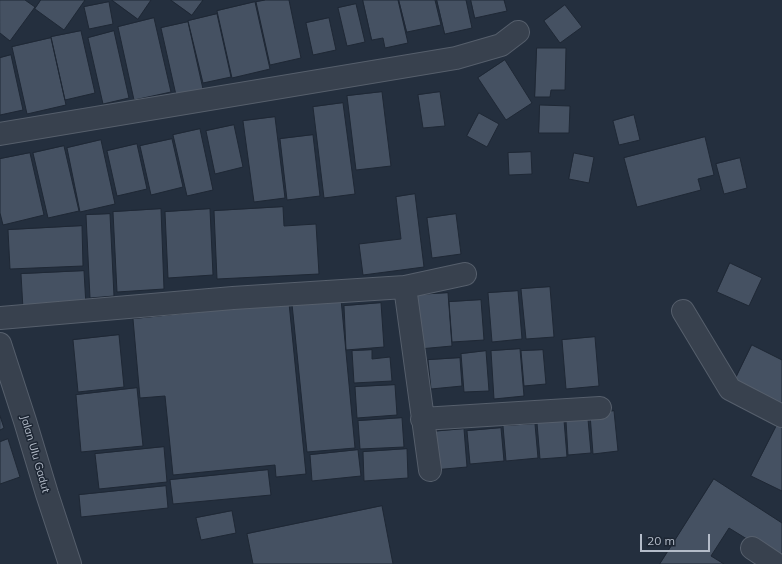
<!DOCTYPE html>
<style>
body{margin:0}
#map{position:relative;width:782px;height:564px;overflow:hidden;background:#242f3e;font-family:Mulish,sans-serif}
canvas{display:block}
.scale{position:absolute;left:640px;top:534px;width:70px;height:18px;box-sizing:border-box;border:2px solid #b4bcc9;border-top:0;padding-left:5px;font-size:12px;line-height:14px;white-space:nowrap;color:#b4bcc9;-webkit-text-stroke:3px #1d2633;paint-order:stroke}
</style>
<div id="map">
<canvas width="782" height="564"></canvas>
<div class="scale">20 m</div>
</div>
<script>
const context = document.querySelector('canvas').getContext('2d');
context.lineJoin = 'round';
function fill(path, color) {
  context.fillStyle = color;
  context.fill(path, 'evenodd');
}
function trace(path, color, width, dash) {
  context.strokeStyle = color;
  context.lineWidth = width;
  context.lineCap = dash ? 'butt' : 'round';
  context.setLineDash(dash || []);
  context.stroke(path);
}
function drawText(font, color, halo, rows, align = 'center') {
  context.font = font + ' Mulish,sans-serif';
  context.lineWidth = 3;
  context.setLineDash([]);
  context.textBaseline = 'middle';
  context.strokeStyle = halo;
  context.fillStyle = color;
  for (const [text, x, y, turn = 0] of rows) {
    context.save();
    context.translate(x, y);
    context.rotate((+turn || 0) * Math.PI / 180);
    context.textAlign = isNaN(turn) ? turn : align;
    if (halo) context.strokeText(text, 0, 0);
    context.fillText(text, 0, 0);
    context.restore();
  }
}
const building = new Path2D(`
 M0 0H25L35 7 10 41 0 33Z
 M41 0H85L64 30 35 9Z
 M112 0H151L138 19Z
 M171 0H203L192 15Z
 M266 0H289L301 58 270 65 256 2Z
 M363 0H398L408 43 385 48 383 38 372 40Z
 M399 0H435L441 25 407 32Z
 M437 0H466L472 28 445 34Z
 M471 0H505H504L507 11 475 18Z
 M109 2 113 24 89 29 84 7Z
 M255 2 270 69 232 78 217 11Z
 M356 4 365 42 347 46 338 8Z
 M565 5 582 27 560 43 544 21Z
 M217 14 231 77 203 83 188 21Z
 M154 18 171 92 134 100 118 27Z
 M329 18 336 50 313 55 306 23Z
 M188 22 203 89 176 95 161 28Z
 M81 31 95 93 65 100 51 37Z
 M114 31 129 98 103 104 88 38Z
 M51 38 66 105 27 114 12 47Z
 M537 48H566L565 90H551L550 97H535Z
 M11 55 23 110 0 115V58Z
 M505 60 532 103 506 120 478 78Z
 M382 92 391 166 356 170 347 96Z
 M440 92 445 126 423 128 418 95Z
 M343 103 355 194 324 198 313 107Z
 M540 105 570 106 569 133H539Z
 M479 113 499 124 487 147 467 136Z
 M634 115 640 140 619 145 613 121Z
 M275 117 285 198 254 202 243 121Z
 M234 125 243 167 215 174 206 131Z
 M200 129 213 190 187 196 173 135Z
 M313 135 320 196 287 200 280 139Z
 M705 137 714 175 698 179 701 190 637 207 624 158Z
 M172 139 183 187 151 195 140 146Z
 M101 140 115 204 80 212 67 148Z
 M137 144 147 189 117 196 107 151Z
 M64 146 79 211 48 218 33 153Z
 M531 152 532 174 509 175 508 153Z
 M30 153 44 215 3 225 0 213V159Z
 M574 153 594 157 589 183 569 179Z
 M740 158 747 188 724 194 716 164Z
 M415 194 424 267 363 275 359 244 401 239 396 197Z
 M283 207 284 226 316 224 319 274 217 279 214 211Z
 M161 209 164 289 117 292 113 212Z
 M210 209 213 275 168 278 165 212Z
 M110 214 114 296 90 298 86 215Z
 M456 214 461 254 432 258 427 218Z
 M82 226 83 266 10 269 8 230Z
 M730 263 762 278 749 306 717 292Z
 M84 271 86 306 23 309 21 274Z
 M550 287 554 337 526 339 521 289Z
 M518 291 522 339 492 342 488 293Z
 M448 293 452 346 419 349 414 295Z
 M341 299 355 448 307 452 292 304Z
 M481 300 484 340 452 342 449 302Z
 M289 303 306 474 276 477 275 465 173 475 165 396 140 398 133 319Z
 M381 303 384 347 346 350 344 306Z
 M119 335 124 387 78 392 73 340Z
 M595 337 599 386 566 389 562 340Z
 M752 345 782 360V408L733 384Z
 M520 349 524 396 494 399 491 351Z
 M372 350V359L390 357 392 381 354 383 352 351Z
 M543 350 546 384 524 386 521 351Z
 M486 351 489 391 464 392 461 354Z
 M460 358 462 386 431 389 428 360Z
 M395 385 397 415 357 418 355 387Z
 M137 388 143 446 81 452 76 395Z
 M614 411 618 451 593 454 590 414Z
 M0 416 4 428 0 430Z
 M402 418 404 447 360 449 358 421Z
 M588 419 591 453 568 455 566 421Z
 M564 420 567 457 540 459 537 423Z
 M778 423 782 425V491L751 476Z
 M535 424 538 458 506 461 503 426Z
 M501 428 504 461 470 464 467 431Z
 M464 429 467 467 433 470 429 432Z
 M8 439 20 477 0 484V442Z
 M164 447 167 482 99 489 95 454Z
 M407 449 408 478 364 481 363 452Z
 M358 450 361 476 312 481 310 455Z
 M268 470 271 495 173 504 170 480Z
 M714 479 782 523V558L781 560 729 528 711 556 724 564H660Z
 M166 486 168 508 81 517 79 495Z
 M382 506 393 564H253L247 534Z
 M232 511 236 533 201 540 196 518Z`);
const minor = new Path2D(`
 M0 134 456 58 501 45 518 32
 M405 287 430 470
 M683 311 730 389 782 416
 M0 318 233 298 405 287 465 274
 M0 344 25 421 47 494 70 564
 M422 419 600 408
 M752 548 776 564`);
const streetNames = [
 ["Jalan Ulu Gadut",35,454,74]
];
fill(building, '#455162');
trace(building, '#1f2835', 1);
trace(minor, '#565f6c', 24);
trace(minor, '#38414e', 22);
drawText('11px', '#b4bcc9', '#1d2633', streetNames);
</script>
